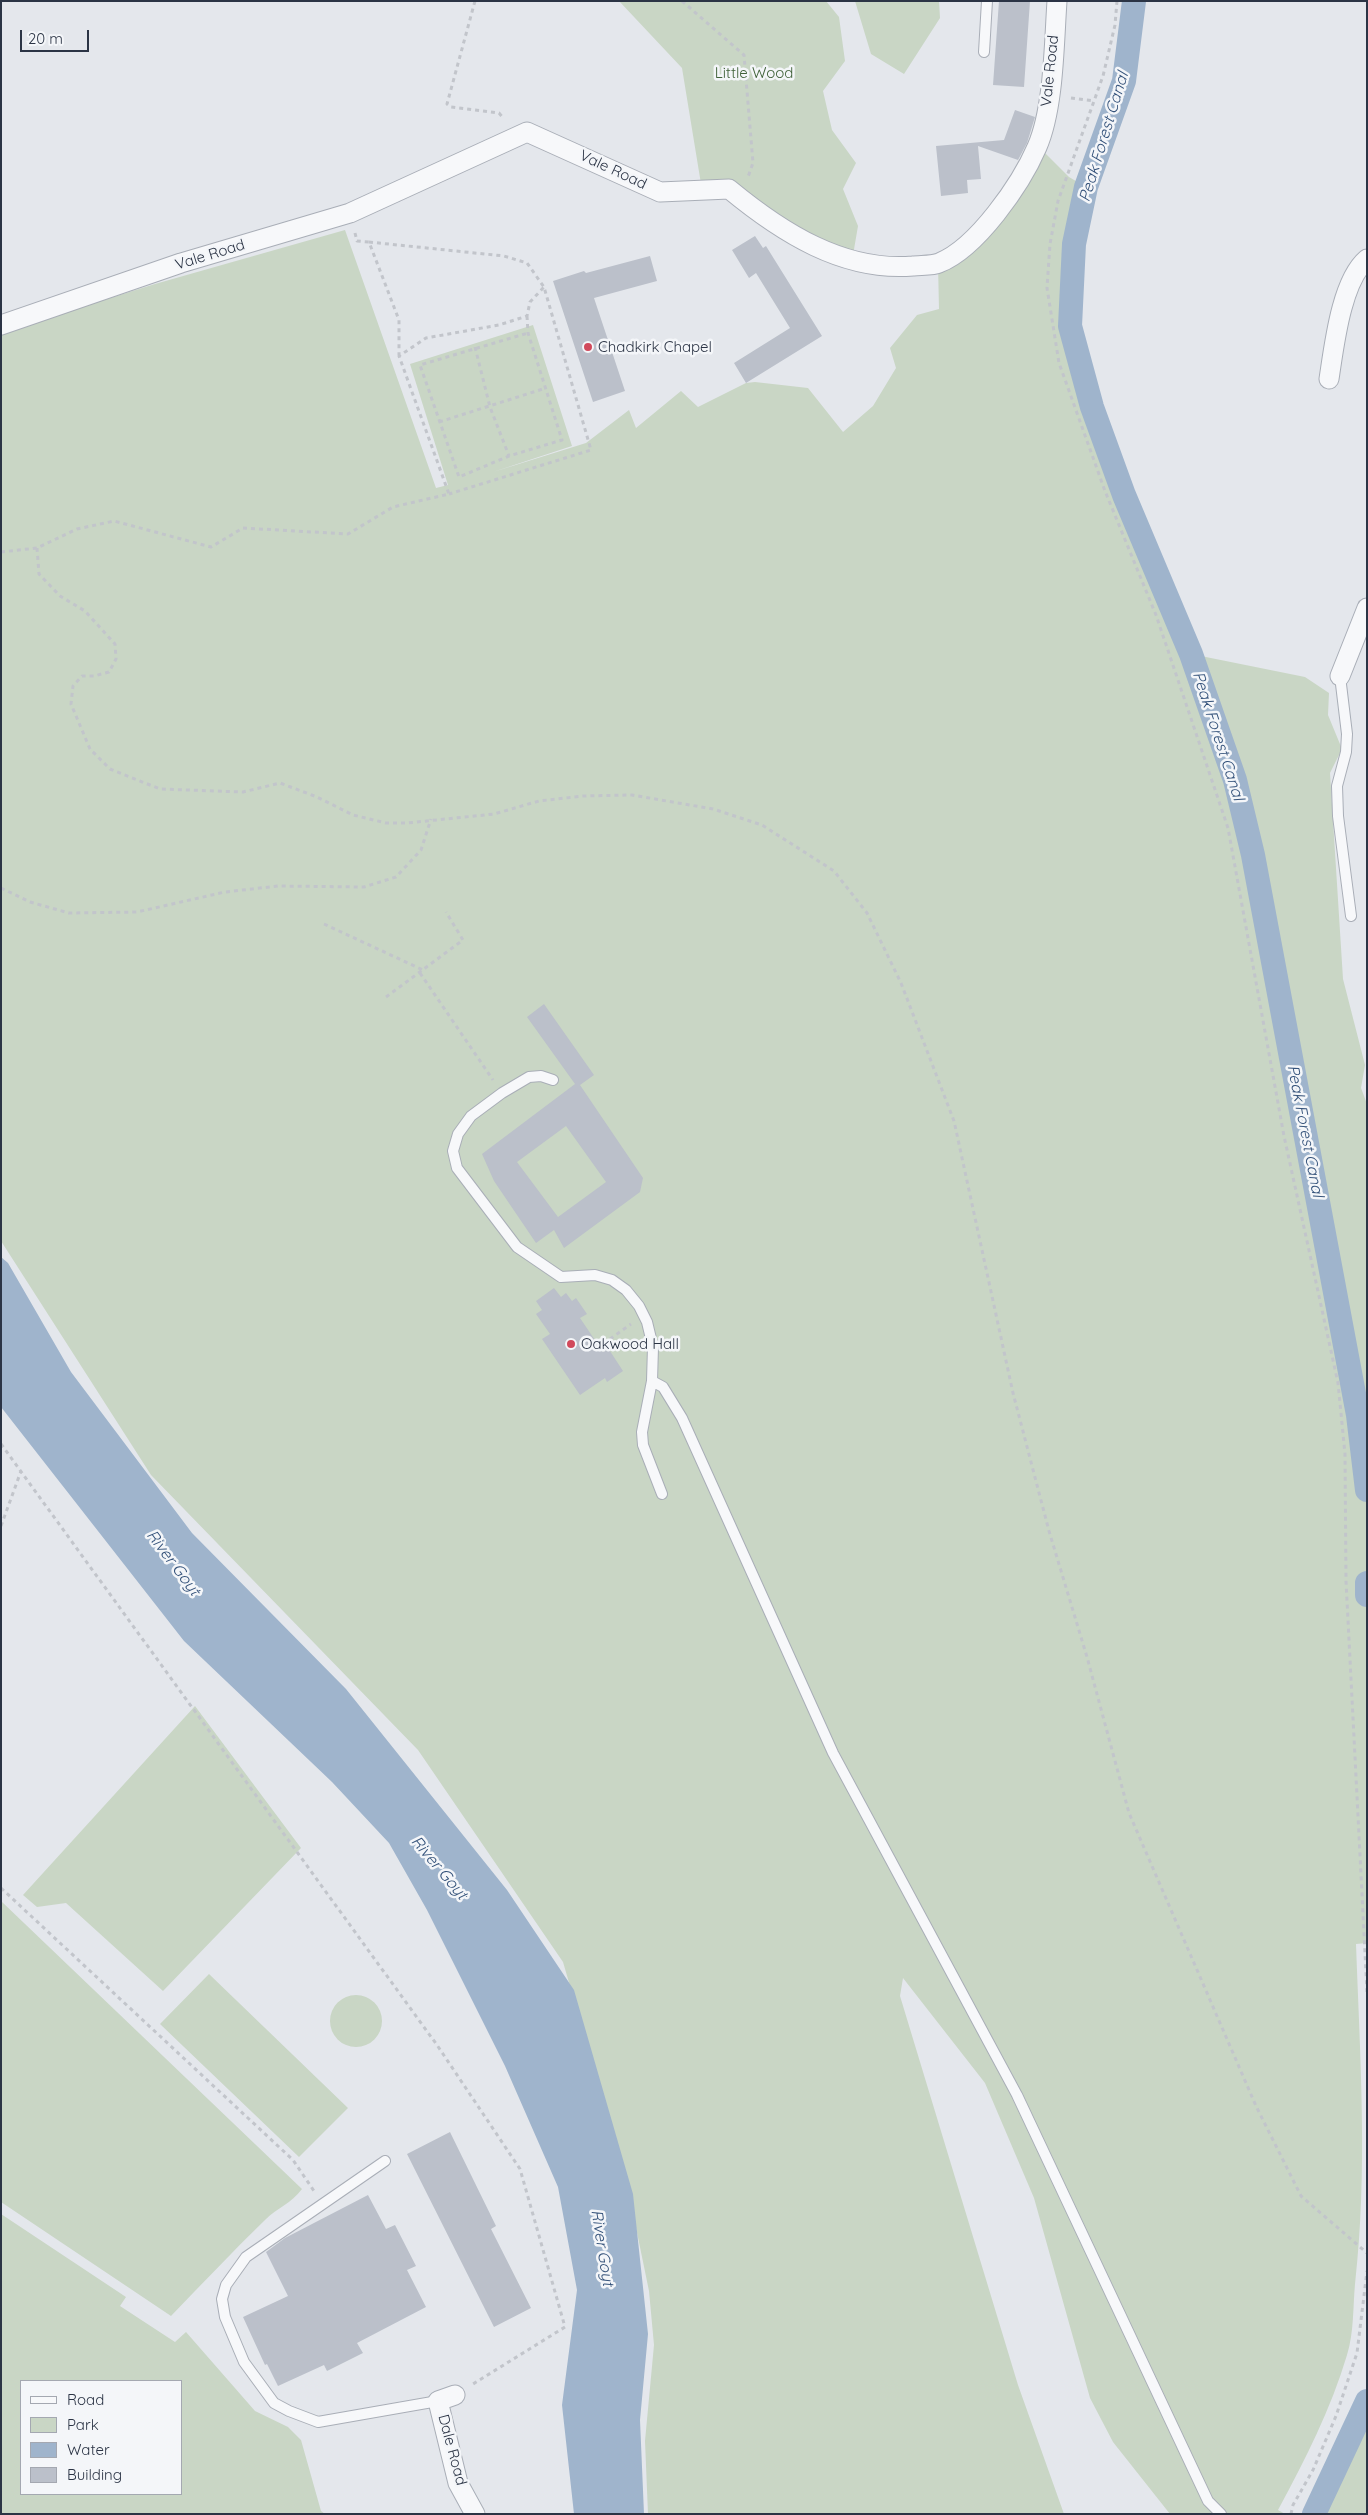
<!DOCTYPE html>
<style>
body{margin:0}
#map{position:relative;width:1368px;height:2515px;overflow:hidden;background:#e4e7ec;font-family:Quicksand,sans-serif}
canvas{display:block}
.frame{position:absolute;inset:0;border:2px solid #2b3445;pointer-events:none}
.legend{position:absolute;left:20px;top:2380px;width:162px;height:115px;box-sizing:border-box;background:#f4f6f9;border:1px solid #a4a8b1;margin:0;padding:6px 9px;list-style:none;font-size:15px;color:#2b3445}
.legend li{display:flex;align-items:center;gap:10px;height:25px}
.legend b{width:25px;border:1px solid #a4a8b1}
.scale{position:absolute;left:20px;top:30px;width:69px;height:22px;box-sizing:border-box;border:2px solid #2b3445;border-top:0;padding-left:6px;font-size:15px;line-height:18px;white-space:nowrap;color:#2b3445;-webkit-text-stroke:4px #f4f6f9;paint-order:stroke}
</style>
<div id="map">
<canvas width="1368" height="2515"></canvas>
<div class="frame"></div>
<ul class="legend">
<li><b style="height:6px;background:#f7f8fa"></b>Road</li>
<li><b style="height:14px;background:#c9d6c5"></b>Park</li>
<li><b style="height:14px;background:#9fb4cc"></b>Water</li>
<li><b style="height:14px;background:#bbc0ca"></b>Building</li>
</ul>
<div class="scale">20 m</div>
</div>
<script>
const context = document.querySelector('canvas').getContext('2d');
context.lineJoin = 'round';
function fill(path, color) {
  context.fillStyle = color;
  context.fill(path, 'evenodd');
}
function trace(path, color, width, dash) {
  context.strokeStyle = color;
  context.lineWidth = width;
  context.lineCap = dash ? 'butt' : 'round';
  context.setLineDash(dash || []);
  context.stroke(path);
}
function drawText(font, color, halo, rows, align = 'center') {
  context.font = font + ' Quicksand,sans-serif';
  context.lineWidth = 5;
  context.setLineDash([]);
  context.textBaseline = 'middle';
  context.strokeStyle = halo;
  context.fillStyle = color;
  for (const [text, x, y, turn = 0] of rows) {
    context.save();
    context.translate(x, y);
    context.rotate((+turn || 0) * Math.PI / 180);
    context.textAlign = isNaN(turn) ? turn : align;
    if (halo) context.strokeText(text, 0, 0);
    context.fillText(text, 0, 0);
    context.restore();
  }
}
const green = new Path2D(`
 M619 1H826L839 17 845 61 823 91 832 130 856 163 843 189 858 226 852 261 730 189 702 190 682 68Z
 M855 1H939L940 18 904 74 871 54Z
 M1038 146 1069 177 1086 187 1074 244 1070 326 1078 361 1092 407 1124 495 1191 654 1305 677 1329 693 1328 715 1342 749 1330 773 1343 979 1365 1065 1361 1088 1367 1104V1943L1356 1944C1360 2057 1368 2171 1355 2284 1353 2306 1354 2333 1347 2355 1331 2409 1305 2460 1278 2510L1285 2514H1170L1113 2442 1090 2398 1034 2198 985 2083 903 1978 900 1996 1018 2385 1064 2514H648L645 2441 654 2345 649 2291 625 2174 563 1962 418 1750 151 1475 1 1241V332L155 284 345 230 436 488 448 485 410 364 533 325 572 446 493 472 586 443 629 410 636 428 681 391 698 407 746 383 755 382 808 388 843 432 873 406 896 368 890 348 917 315 939 309 938 264 971 241Z
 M195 1706 301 1848 163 1991 66 1903 37 1907 23 1895Z
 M1 1901 302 2189C291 2204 278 2207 265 2220 233 2251 202 2284 171 2316L1 2202Z
 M209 1974 348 2108 299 2157 160 2024Z
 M330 2021a26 26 0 1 1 52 0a26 26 0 1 1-52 0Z
 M1 2214 126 2297 120 2306 175 2342 186 2332 255 2411 288 2427 301 2440 321 2511 325 2514H1ZM21 2381H181V2494H21Z
 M1367 2401V2514H1314Z`);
const water = new Path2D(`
 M1 1257 8 1263 71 1372 192 1533 346 1689 507 1890 574 1990 633 2194 648 2334 640 2420 644 2514H574L562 2405 577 2290 558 2187 505 2066 427 1910 389 1843 332 1782 184 1641 1 1407Z`);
const canal = new Path2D(`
 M1134 1 1124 81 1086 187 1074 244 1070 326 1092 407 1124 495 1191 654 1235 780 1253 855 1358 1415 1367 1490
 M1367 1583V1595
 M1314 2514 1367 2401`);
const building = new Path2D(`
 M999 1H1030L1024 87 993 85Z
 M1015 110 1035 117 1027 143 1018 160 978 146 981 179 967 180 968 193 941 196 936 146 1004 140Z
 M755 236 763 248 766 246 822 336 746 383 734 363 790 328 756 273 749 278 732 250Z
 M650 256 657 281 594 298 625 391 593 402 553 281 584 271 586 273Z
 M544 1004 594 1075 580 1085 643 1178 640 1192 564 1248 554 1230 536 1243 494 1181 482 1154 575 1084 527 1017ZM566 1126 606 1182 558 1217 517 1162Z
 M554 1288 561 1297 566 1293 572 1301 576 1298 587 1314 580 1318 603 1352 608 1348 623 1371 607 1382 605 1378 580 1395 542 1339 550 1334 536 1314 542 1310 536 1301Z
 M450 2132 496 2226 491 2229 531 2308 494 2327 407 2154Z
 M368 2195 386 2229 395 2225 416 2266 407 2270 426 2307 357 2343 363 2353 327 2371 324 2365 278 2386 267 2364 265 2365 243 2317 288 2296 266 2252 285 2238Z`);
const path = new Path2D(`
 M475 1 447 104 451 107 499 113 504 119
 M682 1 744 55 753 163 748 177
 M1117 1 1115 25 1103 76 1058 201 1050 244 1047 288 1059 363 1105 491 1156 615 1228 828 1284 1136 1338 1383 1345 1454 1346 1581 1367 1992
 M1071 98 1094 101
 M355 233 357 241 369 242 399 320V355
 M369 242 504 256 527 263 544 287 591 450 449 494
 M527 316 528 333 562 440 509 456 459 477 420 365 528 333
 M475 347 490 407 509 456
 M439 422 546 388
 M37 548 39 574 60 596 85 611 115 644 116 659 109 672 94 676H82L73 686 71 704 90 749 110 769 160 789 243 792 280 783 317 797 353 815 386 823H407L494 814 539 801 583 796 632 795 713 809 762 825 834 871 867 913 901 983 954 1121 1013 1393 1049 1531 1087 1657 1129 1813 1256 2106 1301 2196 1367 2253
 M1 552 37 548 77 529 114 521 211 547 243 528 348 534 393 507 449 494 399 356 426 338 499 325 527 316 530 302 544 287
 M1 888 30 902 69 913 137 912 225 892 278 886 364 887 396 877 421 850 431 819
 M324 924 423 970
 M420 973 493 1080
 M386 997 463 940 446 912
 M610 1339 631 1324
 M1 1444 437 2045 520 2169 565 2327 473 2384
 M1 1526 21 1471
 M1 1888 293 2160 314 2191
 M1291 2514 1293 2505 1313 2470 1336 2416 1357 2353 1367 2271`);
const lane = new Path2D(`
 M984 52 987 1
 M1340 676 1347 734 1346 752 1337 786 1338 816 1351 916
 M553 1080 541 1076 529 1077 502 1093 471 1116 458 1134 453 1151 457 1168 517 1247 561 1277 595 1275 612 1280 626 1290 639 1306 647 1322 653 1347 652 1381 642 1432 643 1445 662 1494
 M652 1381 663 1387 682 1418 833 1753 1017 2095 1208 2501 1221 2514
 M385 2161 246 2257 226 2285 222 2299 225 2317 244 2362 274 2403 289 2411 318 2422 438 2401`);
const street = new Path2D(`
 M1 325 181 263 350 213 527 132 660 192 729 189C781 232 843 272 913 266 920 265 932 266 939 263 977 248 1021 184 1037 147 1054 108 1054 44 1057 1
 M1329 379C1334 347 1341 281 1367 259
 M1340 676 1367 608
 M455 2395 438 2401 458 2483 475 2514`);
const markers = [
 [588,347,5,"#d1495b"],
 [571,1344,5,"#d1495b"]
];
const streetNames = [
 ["Vale Road",1050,71,-84],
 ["Vale Road",613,170,25],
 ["Vale Road",210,255,-17],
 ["Dale Road",452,2450,75]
];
const parkNames = [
 ["Little Wood",754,73]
];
const poiNames = [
 ["Chadkirk Chapel",598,347],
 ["Oakwood Hall",581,1344]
];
const waterNames = [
 ["Peak Forest Canal",1104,137,-73],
 ["Peak Forest Canal",1218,736,72],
 ["Peak Forest Canal",1305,1131,79],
 ["River Goyt",173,1563,53],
 ["River Goyt",439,1868,50],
 ["River Goyt",602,2248,81]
];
fill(green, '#c9d6c5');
fill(water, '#9fb4cc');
trace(canal, '#9fb4cc', 24);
fill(building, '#bbc0ca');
trace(lane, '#a9aeb7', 12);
trace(street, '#a9aeb7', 21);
trace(path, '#c2c5cb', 3, [4, 4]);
trace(lane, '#f7f8fa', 10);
trace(street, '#f7f8fa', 19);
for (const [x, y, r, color] of markers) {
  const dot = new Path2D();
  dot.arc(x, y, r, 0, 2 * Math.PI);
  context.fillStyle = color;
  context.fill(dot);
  trace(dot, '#f4f6f9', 2);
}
drawText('15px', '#2b3445', '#f4f6f9', streetNames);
drawText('15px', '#3f6138', '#f4f6f9', parkNames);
drawText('15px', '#2b3445', '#f4f6f9', poiNames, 'left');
drawText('italic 16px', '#34527a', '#f4f6f9', waterNames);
</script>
